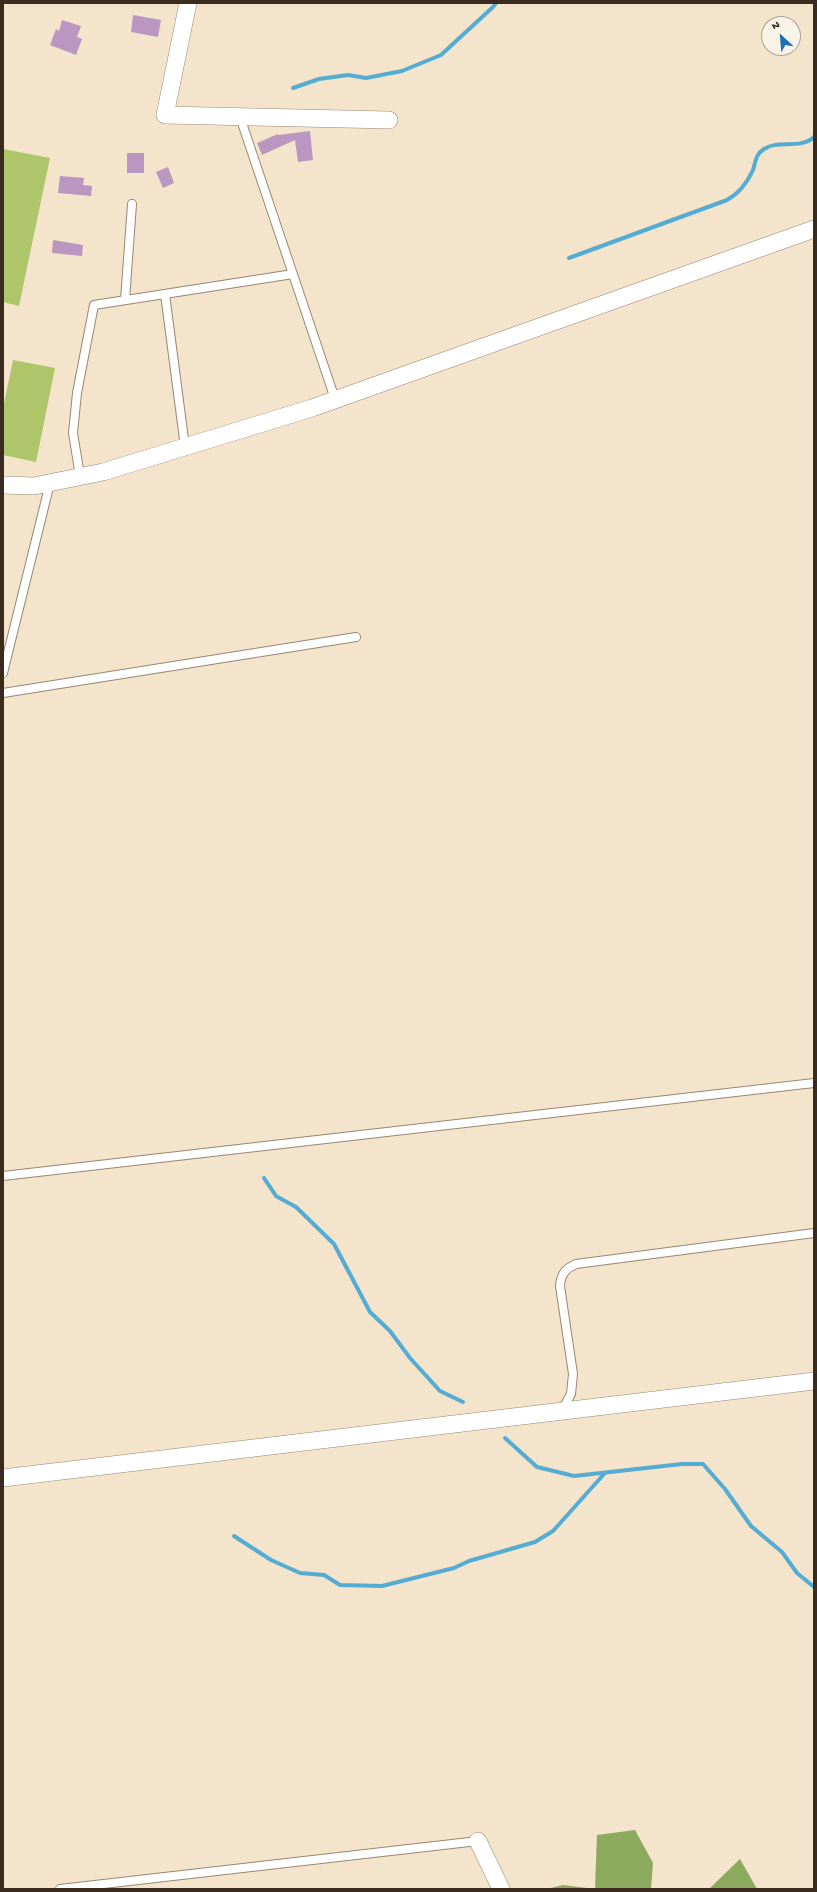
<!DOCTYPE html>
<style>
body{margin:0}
#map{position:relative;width:817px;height:1892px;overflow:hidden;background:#f3e4cb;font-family:"Gochi Hand",sans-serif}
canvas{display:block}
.frame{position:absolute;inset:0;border:4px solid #3b2a1e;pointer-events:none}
.north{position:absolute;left:761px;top:16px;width:40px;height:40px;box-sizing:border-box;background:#f7f3e8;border:1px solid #aca397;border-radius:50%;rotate:334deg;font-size:11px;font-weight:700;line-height:16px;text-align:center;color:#3b2a1e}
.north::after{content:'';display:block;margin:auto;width:14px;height:18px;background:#1f6fb2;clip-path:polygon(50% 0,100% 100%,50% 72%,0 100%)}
</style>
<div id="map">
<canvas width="817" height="1892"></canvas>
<div class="frame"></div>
<div class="north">N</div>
</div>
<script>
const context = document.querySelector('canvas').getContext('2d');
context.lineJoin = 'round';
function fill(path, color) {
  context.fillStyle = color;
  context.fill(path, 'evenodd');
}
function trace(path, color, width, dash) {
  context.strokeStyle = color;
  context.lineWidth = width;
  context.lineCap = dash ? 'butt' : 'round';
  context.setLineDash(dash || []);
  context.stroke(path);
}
const green = new Path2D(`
 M3 149 50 158 19 306 3 302Z
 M13 360 55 368 36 462 3 455V409Z`);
const forest = new Path2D(`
 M635 1830 653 1863 651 1889H547L563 1885 595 1889 597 1835Z
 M740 1859 757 1889H709Z`);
const stream = new Path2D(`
 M293 88 319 79 348 75 366 78 402 71 441 55 493 7 496 3
 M569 258 727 200C740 193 747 183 753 170 756 161 755 155 764 149 779 139 800 150 814 137
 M264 1178 276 1196 296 1207 334 1244 370 1312 390 1331 410 1358 440 1391 463 1402
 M505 1438 537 1467 574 1476 682 1464H703L725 1489 751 1526 782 1552 797 1573 814 1587
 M234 1536 271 1560 300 1573 324 1575 340 1585 382 1586 454 1568 469 1561 535 1542 553 1531 605 1473`);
const building = new Path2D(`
 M133 15 161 20 158 37 131 32Z
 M62 20 81 26 77 37 82 39 76 55 50 45 56 29 59 31Z
 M310 131 313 160 298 162 295 140 262 155 257 143 278 134V135Z
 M127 153H144V173H127Z
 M168 167 174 183 163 188 156 172Z
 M60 176 84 178 83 185 92 186 91 196 58 193Z
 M53 240 83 245 82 256 52 253Z`);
const lane = new Path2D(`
 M240 117 335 399
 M165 294 185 447
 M125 300 132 204
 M80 476 73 433 77 393 94 305 293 274
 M3 673 50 483
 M3 693 356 637
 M3 1176 814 1083
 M561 1410 566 1403 571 1394 573 1374 560 1286C561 1274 565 1269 576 1264L814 1233
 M60 1889 478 1841`);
const street = new Path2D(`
 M188 3 165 115 389 120
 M3 485 34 486 103 472 312 408 814 229
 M3 1478 814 1381
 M478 1841 501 1889`);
fill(green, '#afc56a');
fill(forest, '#8baa5e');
trace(stream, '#55acd2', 4);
fill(building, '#ba97c1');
trace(lane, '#978774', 10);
trace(street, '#978774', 18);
trace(lane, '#fff', 8);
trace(street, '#fff', 17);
</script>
